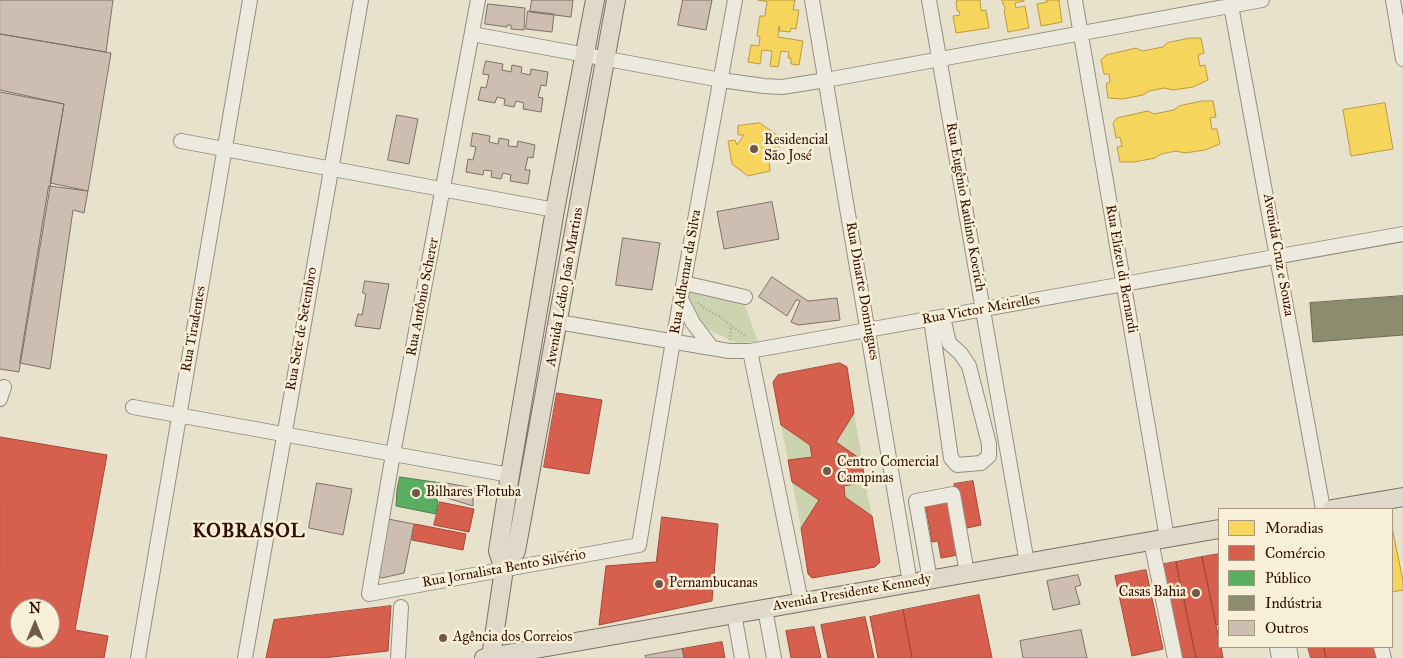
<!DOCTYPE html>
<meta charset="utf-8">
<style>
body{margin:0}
#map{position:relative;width:1403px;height:658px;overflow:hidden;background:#e8e1cc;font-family:"IM FELL Great Primer",serif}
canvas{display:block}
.legend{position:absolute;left:1218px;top:508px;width:175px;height:140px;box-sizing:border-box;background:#f7efd7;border:1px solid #a89682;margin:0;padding:6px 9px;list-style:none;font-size:15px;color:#311003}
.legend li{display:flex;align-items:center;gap:10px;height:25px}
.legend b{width:25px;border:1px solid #a89682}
.north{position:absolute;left:10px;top:598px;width:50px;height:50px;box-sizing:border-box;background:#f7efd7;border:1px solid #a89682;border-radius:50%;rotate:0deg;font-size:14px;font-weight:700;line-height:20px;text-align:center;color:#311003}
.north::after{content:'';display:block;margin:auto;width:18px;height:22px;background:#715949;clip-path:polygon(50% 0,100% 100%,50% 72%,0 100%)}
</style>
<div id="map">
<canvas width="1403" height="658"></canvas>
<ul class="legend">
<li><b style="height:14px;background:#f6d55c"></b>Moradias</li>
<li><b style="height:14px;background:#d6604d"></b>Comércio</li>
<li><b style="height:14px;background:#5aae61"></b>Público</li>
<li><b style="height:14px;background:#8c8c6e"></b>Indústria</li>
<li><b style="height:14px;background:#cebeb2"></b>Outros</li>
</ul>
<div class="north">N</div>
</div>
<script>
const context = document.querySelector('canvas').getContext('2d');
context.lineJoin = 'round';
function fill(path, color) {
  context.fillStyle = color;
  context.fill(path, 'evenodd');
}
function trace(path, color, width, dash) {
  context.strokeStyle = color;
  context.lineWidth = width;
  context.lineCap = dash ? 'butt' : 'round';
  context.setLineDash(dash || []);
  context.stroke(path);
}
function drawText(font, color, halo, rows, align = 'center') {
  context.font = font + ' "IM FELL Great Primer",serif';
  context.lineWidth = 5;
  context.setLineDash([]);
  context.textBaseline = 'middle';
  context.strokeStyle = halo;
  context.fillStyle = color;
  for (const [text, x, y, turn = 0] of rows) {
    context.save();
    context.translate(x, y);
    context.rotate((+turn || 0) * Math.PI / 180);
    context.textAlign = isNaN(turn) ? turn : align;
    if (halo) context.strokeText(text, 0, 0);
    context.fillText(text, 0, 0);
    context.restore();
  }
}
const green = new Path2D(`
 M690 290 744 303 758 342 737 343 707 329 694 314 689 302Z
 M854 413 862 460 836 442Z
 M781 425 810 445 812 457 788 460Z
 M792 482 819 500 801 528Z
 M865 482 872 516 845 497 844 486Z`);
const homes = new Path2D(`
 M758 0H795L793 10H799L796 29 791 28 790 32 780 31 779 26 778 37 803 41 799 65 791 64V58H788L789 52 781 51 778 67 770 66 772 51 762 50 760 64 748 62 751 45 759 46 760 37 757 36 760 16H765L767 2Z
 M957 0H980L981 11 986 10 989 28 956 33 953 16 960 15 959 11H957L956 2H957Z
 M1002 0H1024V1L1015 3 1016 8 1025 6 1029 28 1008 32 1004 10 1005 9Z
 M1046 0H1059L1062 22 1041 26 1037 4 1047 2Z
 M1190 38H1201L1204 53 1198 55 1200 66 1205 65 1208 80 1193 87 1173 90 1164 88 1149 91 1143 95 1122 99 1108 98 1106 84 1110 82 1109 74H1104L1101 60 1106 55 1136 48 1142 51 1163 47 1167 43Z
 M1202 101H1213L1216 117 1210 118 1212 129H1217L1220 144 1205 150 1185 153 1176 151 1161 154 1155 158 1134 162H1120L1117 147 1122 146 1120 137 1116 138 1113 123 1117 118 1148 111 1154 114 1174 110 1179 106Z
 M1385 103 1393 149 1351 156 1343 110Z
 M760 123 777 135 780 156 772 158V153H766L764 160H769L770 171 748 176 732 164 728 141 735 140 737 145 744 135H738V126Z
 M1392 527 1403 581V590L1392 592Z`);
const shops = new Path2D(`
 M840 363 847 367 854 413 836 442 862 460 865 482 844 486 845 497 872 516 880 562 875 567 812 578 808 574 801 528 819 500 792 482 788 460 812 457 810 445 781 425 773 382 778 375Z
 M557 393 602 400 589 474 544 467Z
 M0 437 107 455 75 630 108 636 104 658H0ZM20 608H50V638H20Z
 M973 481 981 525 962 529 954 484Z
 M948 498 958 555 941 558 938 541 932 542 925 502Z
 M440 502 474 509 469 532 434 525Z
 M662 517 718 524 712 601 599 625 606 566 656 562Z
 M415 524 466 534 463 550 412 540Z
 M1219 554V624L1216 625 1202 557Z
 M1202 557 1219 639V647H1221L1223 658H1196L1176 562Z
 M1176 562 1196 658H1178L1159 565Z
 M1146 570 1163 649 1132 656 1115 576Z
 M979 595 992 658H912L903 610Z
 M391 606 388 651 323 658H266L274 620Z
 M903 610 912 658H878L870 617Z
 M865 617 874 658H828L821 625Z
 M814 627 821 658H791L786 631Z
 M722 642 725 658H684L682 649Z
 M1308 647H1324L1326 658H1311Z
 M1324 647H1374L1376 658H1326Z`);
const public = new Path2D(`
 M400 477 441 483 433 496 438 501 436 514 396 506 397 490Z`);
const industry = new Path2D(`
 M1403 296V335L1313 342 1310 303Z`);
const building = new Path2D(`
 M0 0H113L106 52 0 34Z
 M532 0H573L571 17 530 12Z
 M683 0H712L706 30 678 25Z
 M488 4 525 8 524 30 511 29V25H507V27L485 24Z
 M528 11 554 14 552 32 526 29Z
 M0 34 111 53 88 191 50 183 64 104 0 90Z
 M486 61 503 64 502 70 511 72 512 65 522 67 521 73 530 75 531 69 548 72 546 86 541 85 538 97 543 98 541 112 523 109 524 103 516 101 514 107 504 105 505 99 497 97 495 103 478 100 481 87 486 88 489 75 483 74Z
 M0 92 64 104 19 372 0 369Z
 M397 115 418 119 409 164 388 160Z
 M473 133 490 136 489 142 498 144 499 138 509 140 508 146 517 147 518 141 535 145 533 158 528 157 525 170H530L528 184 510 181 511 175 503 173 501 179 491 177 492 171 484 170 483 175 466 172 468 159 473 160 476 147 471 146Z
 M49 186 88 191 84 213 73 210 50 369 20 363Z
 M772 202 779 239 724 249 717 212Z
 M623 238 660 243 652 290 616 285Z
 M772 277 808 301 837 298 840 320 798 325 791 322 800 301 798 300H796L787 316 759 297Z
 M365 281 389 284 380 329 355 326 358 314 362 315 366 294 363 293Z
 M317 483 352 489 343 535 309 528Z
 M446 483 484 490 480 495 473 493V506L447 498 445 494H439Z
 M388 519 414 524 404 573 382 578 377 576Z
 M1078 575 1081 585 1075 587 1080 604 1053 610 1047 581Z
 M1081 630 1087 658H1023L1020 641Z
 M682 649 684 658H646L645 656Z`);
const path = new Path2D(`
 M698 303 704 308 719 316 746 337
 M730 340 731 326`);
const minor = new Path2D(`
 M478 0 393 454 369 594 639 545 673 341 735 0
 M812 0 910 583
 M929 0 1027 563
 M1075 0 1167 538
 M1230 0 1323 509
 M1393 0 1403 59
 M472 34 721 80 764 86 782 87 826 80 1262 0
 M181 141 555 210
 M684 283 745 297
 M681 299 693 323 712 348
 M931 319 951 458 957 465 981 463 989 456V444L969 366 961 354 949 343 943 317
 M558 322 729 351H750L1403 234
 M750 351 801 602
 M0 399 4 387
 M133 407 510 475
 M1151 541 1175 658
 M930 580 916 501 953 494 967 573
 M765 609 774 658
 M734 614 742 658
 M1277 647 1279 658
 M1289 647 1291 658
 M1381 647 1384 658
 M138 658 250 0
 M245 658 361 0
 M398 658 401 607`);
const major = new Path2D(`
 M1332 509 1403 497
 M504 569 516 551 616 0
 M491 657 504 569 498 551 510 475 555 210 595 0
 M484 658 1219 529`);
const markers = [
 [754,149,5,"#715949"],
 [827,471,5,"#715949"],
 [416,493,5,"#715949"],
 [659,584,5,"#715949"],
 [1196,593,5,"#715949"],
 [443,638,5,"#715949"]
];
const poiNames = [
 ["Residencial",764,141],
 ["São José",764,157],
 ["Centro Comercial",837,463],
 ["Campinas",837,479],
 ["Bilhares Flotuba",426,493],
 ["Pernambucanas",669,584],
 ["Casas Bahia",1186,593,"right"],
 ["Agência dos Correios",453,638]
];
const streetNames = [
 ["Rua Eugênio Raulino Koerich",965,207,80],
 ["Avenida Cruz e Souza",1278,255,80],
 ["Rua Elizeu di Bernardi",1121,269,80],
 ["Rua Adhemar da Silva",686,272,-80],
 ["Avenida Lédio João Martins",565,287,-80],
 ["Rua Dinarte Domingues",862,291,80],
 ["Rua Antônio Scherer",423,297,-79],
 ["Rua Victor Meirelles",981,310,-10],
 ["Rua Tiradentes",194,329,-80],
 ["Rua Sete de Setembro",302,329,-80],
 ["Rua Jornalista Bento Silvério",504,569,-10],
 ["Avenida Presidente Kennedy",852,593,-10]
];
const districtNames = [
 ["KOBRASOL",249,532]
];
fill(green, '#ccd3af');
fill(homes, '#f6d55c');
trace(homes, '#bb9a41', 1);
fill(shops, '#d6604d');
trace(shops, '#a44837', 1);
fill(public, '#5aae61');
trace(public, '#4e7f45', 1);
fill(industry, '#8c8c6e');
trace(industry, '#71674e', 1);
fill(building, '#cebeb2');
trace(building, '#7b7166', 1);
trace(minor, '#968d80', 16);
trace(major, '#7b7166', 20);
trace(path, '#a7a097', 2.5, [1, 2.5]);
trace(minor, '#ece9de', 14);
trace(major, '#e0d8c9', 18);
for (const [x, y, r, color] of markers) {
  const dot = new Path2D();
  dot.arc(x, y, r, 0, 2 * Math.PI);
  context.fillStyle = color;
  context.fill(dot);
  trace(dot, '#f7efd7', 2);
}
drawText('14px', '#311003', '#f7efd7', poiNames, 'left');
drawText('14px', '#311003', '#f7efd7', streetNames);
context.letterSpacing = '1px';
drawText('bold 19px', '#311003', '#f7efd7', districtNames);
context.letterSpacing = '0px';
</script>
